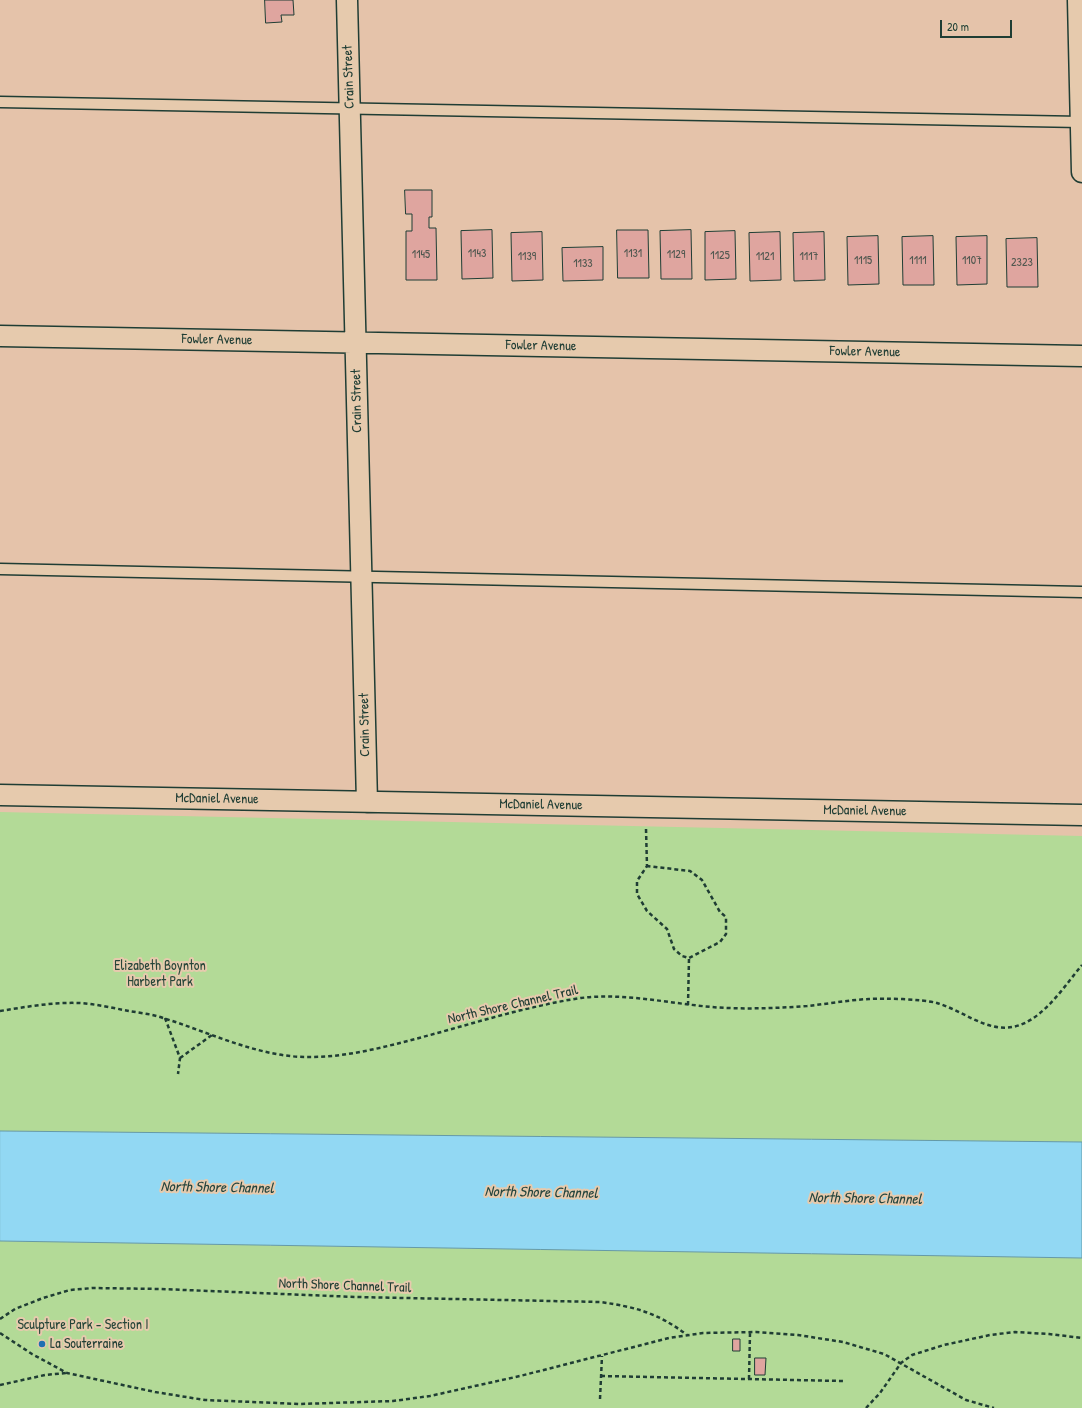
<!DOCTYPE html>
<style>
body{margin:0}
#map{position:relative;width:1082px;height:1408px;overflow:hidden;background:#e5c3aa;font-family:"Patrick Hand",sans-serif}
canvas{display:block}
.scale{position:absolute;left:940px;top:20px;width:72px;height:18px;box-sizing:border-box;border:2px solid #1f3d34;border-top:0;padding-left:5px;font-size:12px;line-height:14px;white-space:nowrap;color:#1f3d34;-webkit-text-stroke:3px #e6caad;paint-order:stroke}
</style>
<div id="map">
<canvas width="1082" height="1408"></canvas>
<div class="scale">20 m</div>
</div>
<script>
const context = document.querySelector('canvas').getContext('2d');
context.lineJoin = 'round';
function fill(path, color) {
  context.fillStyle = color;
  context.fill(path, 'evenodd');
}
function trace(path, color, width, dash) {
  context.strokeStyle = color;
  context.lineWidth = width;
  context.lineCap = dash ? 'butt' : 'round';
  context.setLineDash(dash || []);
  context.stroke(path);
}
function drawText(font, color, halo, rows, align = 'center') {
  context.font = font + ' "Patrick Hand",sans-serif';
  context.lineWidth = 4;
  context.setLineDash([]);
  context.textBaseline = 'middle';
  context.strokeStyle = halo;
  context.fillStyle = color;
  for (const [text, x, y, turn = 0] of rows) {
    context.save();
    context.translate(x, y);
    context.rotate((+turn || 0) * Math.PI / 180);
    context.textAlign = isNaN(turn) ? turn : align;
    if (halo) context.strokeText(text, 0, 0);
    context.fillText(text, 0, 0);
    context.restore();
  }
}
const green = new Path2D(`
 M0 812 1082 836V1142L0 1131Z
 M0 1241 1082 1258V1408H0Z`);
const water = new Path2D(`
 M0 1131 1082 1142V1258L0 1241Z`);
const building = new Path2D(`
 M265 0H293L294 15H281L282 22 266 23Z
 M405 190H432V217H429V228H436L437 280H406V231H412V214H406Z
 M492 230 493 278 462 279 461 231Z
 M617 230H648L649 278H618Z
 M691 230 692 279H661L660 231Z
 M735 231 736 279 705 280V232Z
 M542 232 543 280 512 281 511 233Z
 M780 232 781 280 750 281 749 233Z
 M824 232 825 280 794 281 793 233Z
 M878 236 879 284 848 285 847 237Z
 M933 236 934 285H903L902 237Z
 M987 236V284L957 285 956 237Z
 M1037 238 1038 287H1007L1006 239Z
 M603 247V280L563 281 562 248Z
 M733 1339H740V1351H733Z
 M755 1358H766L765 1375H755Z`);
const path = new Path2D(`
 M646 829 647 866 637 881V894L647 911 667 929 674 949 682 956 689 958 720 942 726 934V917L720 912 702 880 690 871 647 866
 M688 1005 689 958
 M0 1011C25 1007 53 1002 79 1003 96 1004 113 1008 129 1011 140 1013 152 1014 163 1018 209 1032 260 1058 310 1057 346 1057 381 1048 415 1039 469 1025 526 1006 581 998 629 992 679 1006 727 1008 754 1009 780 1008 807 1006 827 1004 848 1000 869 999 885 998 922 999 937 1003 970 1013 996 1042 1032 1019 1052 1006 1067 983 1082 965
 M165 1018 180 1058 178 1074
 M180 1058 212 1035
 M0 1319 15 1309 43 1298 70 1290 93 1288 161 1289 356 1297 600 1302C636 1307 658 1313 687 1335
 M0 1333 32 1354 67 1373 155 1392 205 1400 300 1404 393 1401 430 1396 520 1376 669 1338 703 1333 756 1332 798 1335 843 1342 884 1354 966 1400 994 1408
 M601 1376 843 1381
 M749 1379 750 1333
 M0 1385 45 1375 66 1373
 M600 1399 602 1356
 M866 1408 880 1393 901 1363 912 1355 944 1345 990 1335 1015 1332 1049 1334 1082 1338`);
const lane = new Path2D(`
 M0 102 1081 122
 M0 569 1082 592`);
const street = new Path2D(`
 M347 0 367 802
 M1078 0 1082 172
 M0 336 1082 356
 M0 795 1082 815`);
const markers = [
 [42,1344,4,"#1f6fb2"]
];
const numberNames = [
 ["1143",477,254],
 ["1131",633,254],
 ["1145",421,255],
 ["1129",676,255],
 ["1125",720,256],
 ["1139",527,257],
 ["1121",765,257],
 ["1117",809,257],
 ["1115",863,261],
 ["1111",918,261],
 ["1107",972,261],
 ["2323",1022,263],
 ["1133",583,264]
];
const streetNames = [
 ["Crain Street",349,77,-92],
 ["Fowler Avenue",217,340,1],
 ["Fowler Avenue",541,346,1],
 ["Fowler Avenue",865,352,1],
 ["Crain Street",357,401,-91],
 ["Crain Street",365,725,-91],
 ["McDaniel Avenue",217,799,1],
 ["McDaniel Avenue",541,805,1],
 ["McDaniel Avenue",865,811,1],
 ["North Shore Channel Trail",513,1005,-13],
 ["North Shore Channel Trail",345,1286,2]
];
const parkNames = [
 ["Elizabeth Boynton",160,966],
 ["Harbert Park",160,982],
 ["Sculpture Park - Section I",83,1325]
];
const poiNames = [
 ["La Souterraine",50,1344]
];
const waterNames = [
 ["North Shore Channel",217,1188,1],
 ["North Shore Channel",541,1193,1],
 ["North Shore Channel",865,1199,1]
];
fill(green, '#b3da97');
fill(water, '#92d8f3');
trace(water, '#649aa7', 1);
fill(building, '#dfa59f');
trace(building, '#1f3d34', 1);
trace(lane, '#1f3d34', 13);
trace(street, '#1f3d34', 23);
trace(path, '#1f3d34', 2.5, [4, 3]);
trace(lane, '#e6caad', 10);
trace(street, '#e6caad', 20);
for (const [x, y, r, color] of markers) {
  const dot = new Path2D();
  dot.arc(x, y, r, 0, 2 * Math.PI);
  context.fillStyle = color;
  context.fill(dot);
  trace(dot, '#e6caad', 1.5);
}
drawText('12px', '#4f574f', null, numberNames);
drawText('14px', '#1f3d34', '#e6caad', streetNames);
drawText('14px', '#264539', '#e6caad', parkNames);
drawText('14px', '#1f3d34', '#e6caad', poiNames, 'left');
drawText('italic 15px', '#25453e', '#e6caad', waterNames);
</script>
